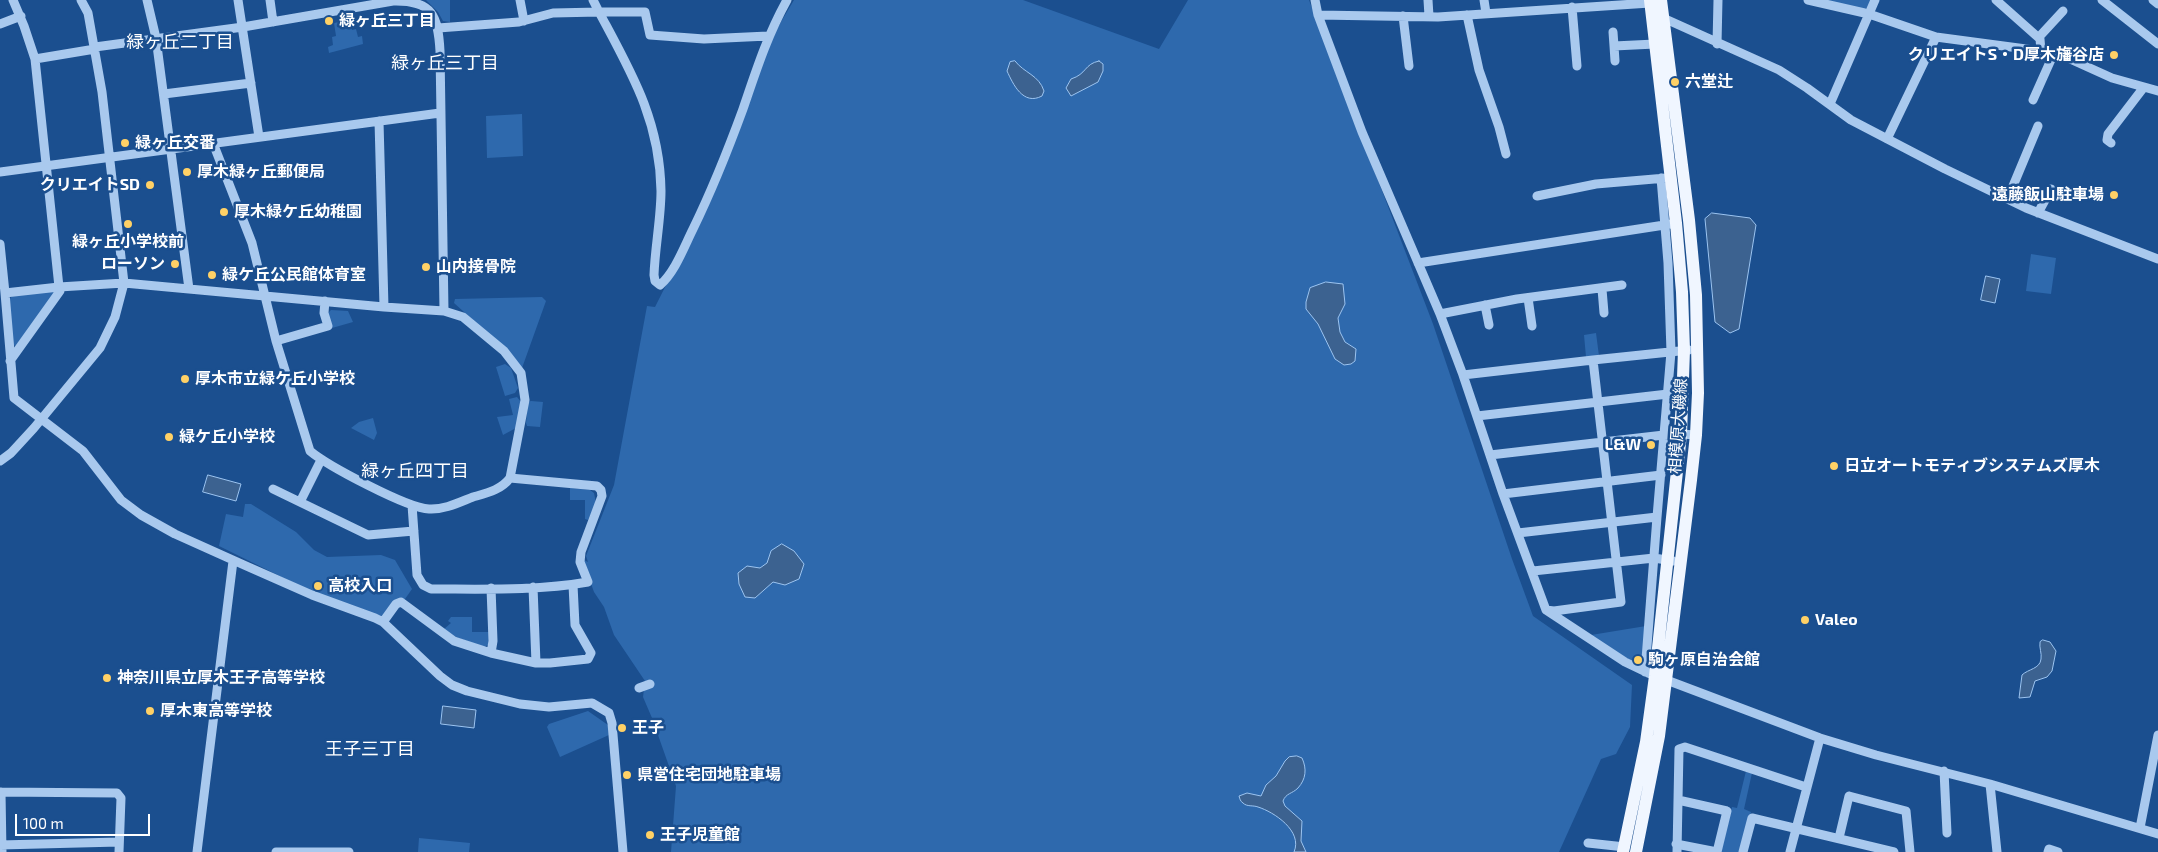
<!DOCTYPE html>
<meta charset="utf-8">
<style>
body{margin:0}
#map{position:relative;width:2158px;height:852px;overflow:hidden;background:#1b4f8f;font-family:"Exo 2",sans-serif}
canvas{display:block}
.scale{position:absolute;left:15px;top:814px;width:135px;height:22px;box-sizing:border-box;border:2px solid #fff;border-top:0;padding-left:6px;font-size:15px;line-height:18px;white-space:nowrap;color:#fff;-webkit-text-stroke:4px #1b4f8f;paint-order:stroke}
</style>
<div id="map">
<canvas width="2158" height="852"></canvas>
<div class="scale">100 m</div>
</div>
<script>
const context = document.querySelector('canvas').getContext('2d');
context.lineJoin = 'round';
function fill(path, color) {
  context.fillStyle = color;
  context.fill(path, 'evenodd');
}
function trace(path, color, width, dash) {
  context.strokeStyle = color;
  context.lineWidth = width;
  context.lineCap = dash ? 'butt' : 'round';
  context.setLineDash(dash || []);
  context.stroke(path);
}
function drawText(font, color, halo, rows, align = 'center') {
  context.font = font + ' "Exo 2","Noto Sans JP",sans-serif';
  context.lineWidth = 5;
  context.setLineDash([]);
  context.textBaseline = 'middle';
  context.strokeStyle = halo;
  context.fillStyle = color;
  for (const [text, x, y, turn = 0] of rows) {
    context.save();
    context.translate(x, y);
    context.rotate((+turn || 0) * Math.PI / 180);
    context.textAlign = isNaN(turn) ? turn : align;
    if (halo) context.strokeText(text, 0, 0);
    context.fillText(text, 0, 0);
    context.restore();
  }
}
const green = new Path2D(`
 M426 0H450V22L443 21 438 12Z
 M794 0H1023L1159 49 1188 0H1309L1433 324 1512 559 1533 616 1632 685 1630 727 1616 754 1601 759 1559 852H671L676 786 652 718 643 697 645 681 614 635 604 607 594 592 582 559 588 562 586 556 614 485 647 306 655 307 722 174 772 37Z
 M1822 0H1872L1869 7 1864 9Z
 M350 20 352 30 356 29 358 37 362 36 363 44 329 53 328 47 333 45 332 37 336 36 334 23Z
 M522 114 523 156 487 158 486 116Z
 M2031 254 2056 258 2051 294 2026 291Z
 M53 291 54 294 16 346 13 345 9 300 12 296Z
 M542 297 546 301 522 368 503 347 454 303 455 299Z
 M331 310 348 311 353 322 332 328 328 313Z
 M1596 333 1599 356 1586 357 1584 335Z
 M505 364 511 368 518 388 515 393 505 396 496 367Z
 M517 397 521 402 516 428 503 435 497 417 513 415 509 399Z
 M531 401 543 402 540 427 527 426 526 423 528 402Z
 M373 418 377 433 374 440 351 428 359 422Z
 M570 488 590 490 594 493 596 503 588 520 585 519V500H570Z
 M245 504H251L296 532 314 550 327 557 381 555 395 560 412 589 405 599 383 618 312 592 219 546 226 514 243 517Z
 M451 617H472V632H490L488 645 484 647 456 637 444 629 451 623 448 621Z
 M1646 626 1644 665C1631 666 1602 643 1591 635Z
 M588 711 608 725 609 735 560 757 547 727 549 724Z
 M1746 771 1752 773 1744 809 1751 812 1741 852H1721L1732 807 1737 808Z
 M419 838 470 843 469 852H418Z`);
const water = new Path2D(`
 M1015 61C1024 73 1039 75 1044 91L1042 96C1023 106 1013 84 1007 71L1010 62Z
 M1099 61 1103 64V71L1098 82 1071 96 1066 88 1071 79C1087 74 1084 64 1099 61Z
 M1712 213 1750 218 1756 225 1739 329 1730 333 1715 322 1705 219Z
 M1986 276 2000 279 1995 303 1981 300Z
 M1326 282 1343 284 1345 304 1338 318 1340 332 1345 342 1356 349 1355 361 1351 364 1344 365 1335 359 1318 324 1306 309V302L1310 288Z
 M208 475 241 484 236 501 203 492Z
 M782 544 794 551 804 564 799 579 785 585 773 582 755 598 745 597 739 584 738 573 747 566 760 568 767 563 771 551Z
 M2043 640 2050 642 2056 651 2052 671 2047 677 2035 681 2030 697 2019 698 2022 675C2028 669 2040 669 2041 659 2042 653 2039 648 2040 642Z
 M443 706 476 710 474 728 441 724Z
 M1297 756 1302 758C1307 769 1306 779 1298 788 1292 794 1286 793 1283 801L1285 806 1302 821 1301 841 1306 852H1294C1303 831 1274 812 1258 807 1253 805 1247 807 1243 803 1240 801 1240 799 1239 796L1247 793 1261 796 1266 785 1276 776 1285 761 1289 757Z`);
const minor = new Path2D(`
 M147 0 156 38 189 289
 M238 0 259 137
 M270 0 273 22
 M520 0 524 21
 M593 0 599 12H645L650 35 704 39 768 36
 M1315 0 1318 15 1362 132 1440 314 1463 375 1503 494 1546 610 1625 662 1648 673 1820 738 1876 755 1990 784 2158 834
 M1428 0 1429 16
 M1484 0 1486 13
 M1808 0 1869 14 1936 37 2041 51
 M1996 0 2040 39 2041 51 2059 54 2112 78 2158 91
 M2102 0 2158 44
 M2153 0 2158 4
 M1572 7 1577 66
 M1318 15 1438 17 1650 3 1653 7
 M1467 15 1479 70 1499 127 1506 154
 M1403 16 1409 66
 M1661 17 1779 70 1807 88 1851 120 1945 169 2026 208 2158 259
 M0 24 21 16
 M438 28 519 22 553 13 599 12C631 72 660 120 661 191 661 218 655 247 654 275L655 281 660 285C675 272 684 247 693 229 712 190 728 150 743 109 756 71 767 36 787 0
 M1613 32 1614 46
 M2039 37 2063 11
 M1717 44 1718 0
 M35 59 95 49
 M1615 61 1614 46 1655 44
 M164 94 251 83
 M2033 100 2054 53
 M1830 104 1875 0
 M379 121 384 307
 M1887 139 1936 37
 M213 143 252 243 276 341 310 451C328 466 407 508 429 509 444 510 460 502 473 497 487 493 501 490 510 478L525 400 521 373 504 351 463 317 444 311
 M2111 143 2107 140 2108 134 2144 87
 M0 172 440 113
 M1537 196 1596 184 1666 178
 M2008 198 2038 126
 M2038 213 2051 189
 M0 244 5 293 59 287 35 59 24 26 13 0
 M1418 263 1671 224
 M1602 289 1604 313
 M5 293 14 398 83 451 121 500 141 515 175 534 244 565 312 595 375 618 383 622 440 676 452 685 467 691 520 704 549 707 592 703 609 713 612 723 623 852
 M1528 298 1532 326
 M1485 305 1489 325
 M1440 314 1517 299 1622 285
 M276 341 328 326 324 313 325 301
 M1593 360 1689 350
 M10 361 60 291 59 287 124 283 384 307 444 311 440 51C438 16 433 0 393 1L243 27 95 47
 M1463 375 1593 360 1621 602 1554 611 1546 610
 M1477 416 1668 394
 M1490 455 1664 435 1681 434 1696 435
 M0 461 11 453 34 428 100 348 115 317 124 283 102 92 88 13 81 0
 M273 489 368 535 414 531
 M1503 494 1661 475
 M300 502 321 460
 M412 505 417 575 423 585 431 589C483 589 537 591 588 582L580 562 581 552 602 496 601 490 597 486 510 478
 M1518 533 1657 517 1671 352 1668 263 1661 178
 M1533 571 1654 558 1673 561
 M533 587 536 663
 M383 622 396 604 401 602 454 641 491 653 536 663H550L588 659 591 653 575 625 573 585
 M491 653 493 641 491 588
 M1645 672 1657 517
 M639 688 650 684
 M1944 771 1947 833
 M1990 784 1997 852
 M0 792 117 793 121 798 119 852
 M1 792 2 852
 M2140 828 2158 735
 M1839 838 1849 796 1906 811 1910 852
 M1588 843 1625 847
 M1676 844 1717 852 1727 811 1678 800
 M0 845 119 842
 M197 852 233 561
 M276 852H349
 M1677 852 1679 749 1685 747 1806 787
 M1743 852 1752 818 1894 852
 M1790 852 1820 738
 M2048 852 2049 849 2058 852`);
const major = new Path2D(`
 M1623 852 1646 742 1655 676 1681 434 1684 350 1682 292 1676 223 1650 0
 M1636 852 1659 736 1691 480 1696 435 1698 393 1696 295 1689 220 1661 0`);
const markers = [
 [329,21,5,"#ffd166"],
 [2114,55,5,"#ffd166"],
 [1675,82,5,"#ffd166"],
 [125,143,5,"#ffd166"],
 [187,172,5,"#ffd166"],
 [150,185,5,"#ffd166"],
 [2114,195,5,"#ffd166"],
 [224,212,5,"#ffd166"],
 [128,224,5,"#ffd166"],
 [175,264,5,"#ffd166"],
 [426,267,5,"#ffd166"],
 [212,275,5,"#ffd166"],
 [185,379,5,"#ffd166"],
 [169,437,5,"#ffd166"],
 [1651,445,5,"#ffd166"],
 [1834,466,5,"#ffd166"],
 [318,586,5,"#ffd166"],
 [1805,620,5,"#ffd166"],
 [1638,660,5,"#ffd166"],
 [107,678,5,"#ffd166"],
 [150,711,5,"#ffd166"],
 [622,728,5,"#ffd166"],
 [627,775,5,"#ffd166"],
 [650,835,5,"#ffd166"]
];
const poiNames = [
 ["緑ヶ丘三丁目",339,21],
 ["クリエイトS・D厚木旛谷店",2104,55,"right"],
 ["六堂辻",1685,82],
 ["緑ヶ丘交番",135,143],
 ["厚木緑ヶ丘郵便局",197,172],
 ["クリエイトSD",140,185,"right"],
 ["遠藤飯山駐車場",2104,195,"right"],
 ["厚木緑ケ丘幼稚園",234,212],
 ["緑ヶ丘小学校前",128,242,"center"],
 ["ローソン",165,264,"right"],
 ["山内接骨院",436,267],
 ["緑ケ丘公民館体育室",222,275],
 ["厚木市立緑ケ丘小学校",195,379],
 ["緑ケ丘小学校",179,437],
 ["L&W",1641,445,"right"],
 ["日立オートモティブシステムズ厚木",1844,466],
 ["高校入口",328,586],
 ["Valeo",1815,620],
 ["駒ヶ原自治会館",1648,660],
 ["神奈川県立厚木王子高等学校",117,678],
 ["厚木東高等学校",160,711],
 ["王子",632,728],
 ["県営住宅団地駐車場",637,775],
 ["王子児童館",660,835]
];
const streetNames = [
 ["相模原大磯線",1678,426,-86]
];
const neighbourhoodNames = [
 ["緑ヶ丘二丁目",180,42],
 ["緑ヶ丘三丁目",445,63],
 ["緑ヶ丘四丁目",415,471],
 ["王子三丁目",370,749]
];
fill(green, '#2e69ad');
fill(water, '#3c6290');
trace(water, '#9cc4f0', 1);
trace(minor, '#a9c9ee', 9);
trace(major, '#f0f6ff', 12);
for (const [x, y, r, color] of markers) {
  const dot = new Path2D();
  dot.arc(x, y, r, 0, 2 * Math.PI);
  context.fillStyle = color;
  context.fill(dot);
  trace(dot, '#1b4f8f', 2);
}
drawText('bold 16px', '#fff', '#1b4f8f', poiNames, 'left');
drawText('16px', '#fff', '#1b4f8f', streetNames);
drawText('18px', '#fff', '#1b4f8f', neighbourhoodNames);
</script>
